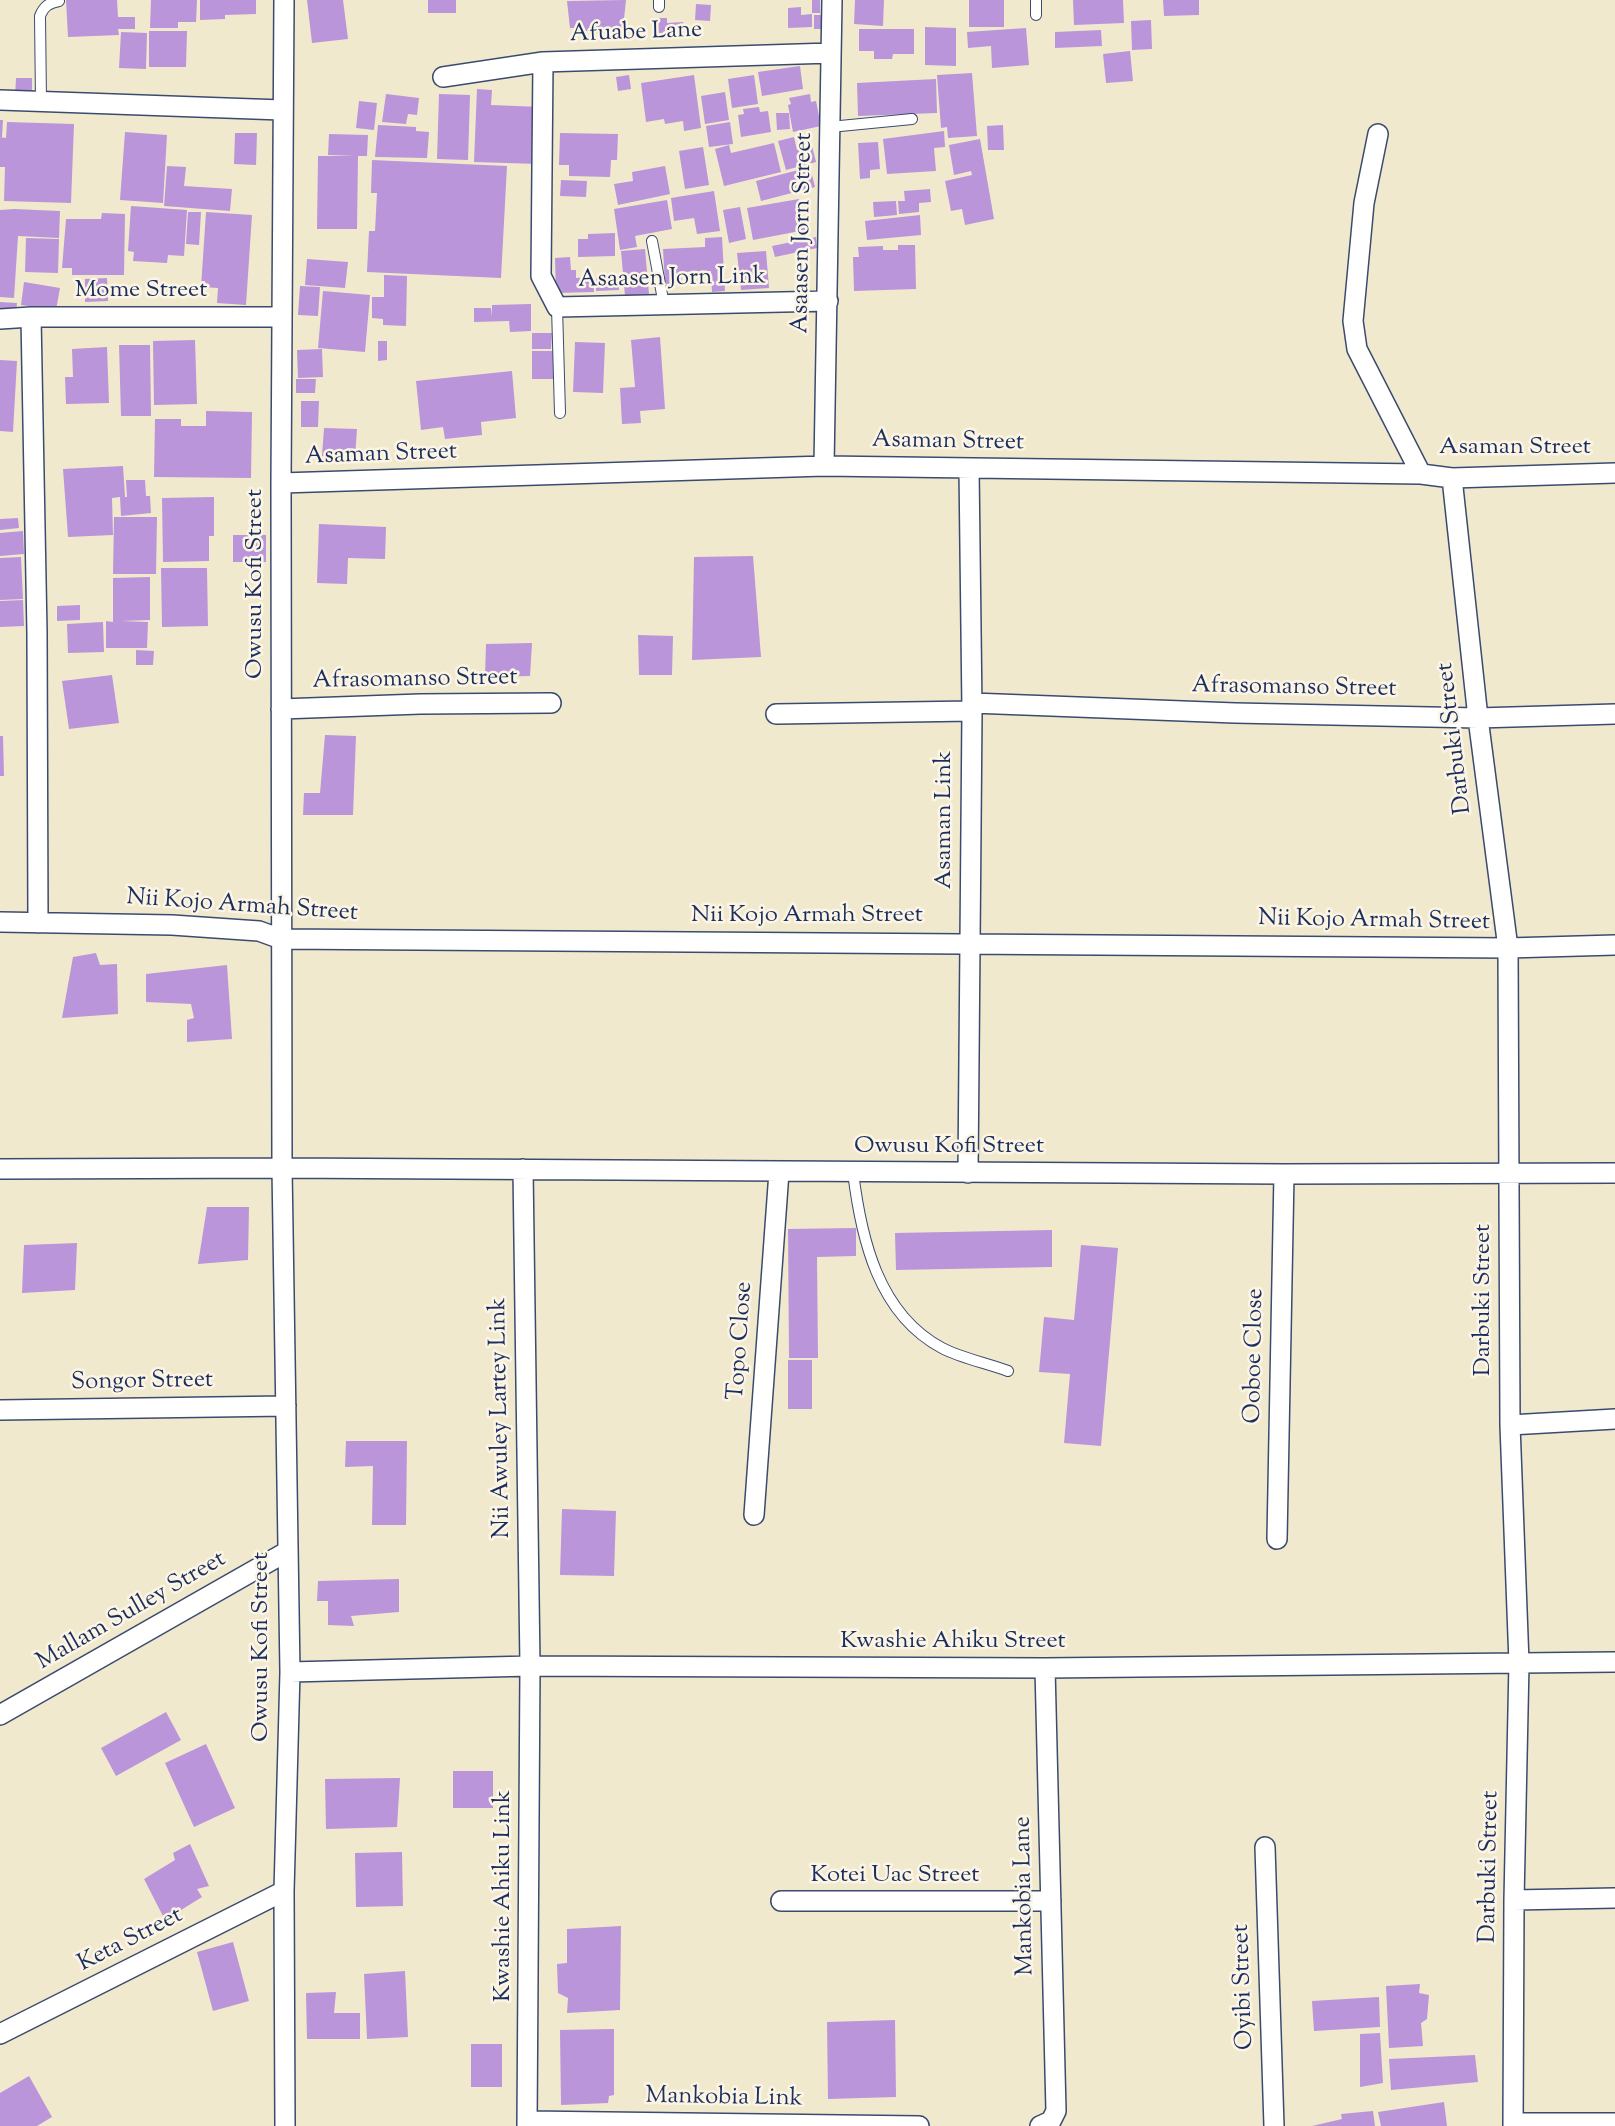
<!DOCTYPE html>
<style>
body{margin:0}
canvas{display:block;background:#f0e9cd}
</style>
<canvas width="1615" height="2126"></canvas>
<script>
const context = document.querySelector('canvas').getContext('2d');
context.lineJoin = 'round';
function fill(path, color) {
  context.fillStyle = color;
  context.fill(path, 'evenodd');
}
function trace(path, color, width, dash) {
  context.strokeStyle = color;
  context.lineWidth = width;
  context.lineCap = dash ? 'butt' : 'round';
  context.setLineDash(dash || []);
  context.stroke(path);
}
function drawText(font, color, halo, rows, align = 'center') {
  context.font = font + ' "Sorts Mill Goudy",serif';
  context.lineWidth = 5;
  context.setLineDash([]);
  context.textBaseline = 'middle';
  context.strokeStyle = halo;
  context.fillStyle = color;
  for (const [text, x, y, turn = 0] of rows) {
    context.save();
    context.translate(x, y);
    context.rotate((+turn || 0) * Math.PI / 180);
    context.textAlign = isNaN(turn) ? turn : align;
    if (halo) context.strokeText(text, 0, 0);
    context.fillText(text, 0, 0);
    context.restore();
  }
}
const building = new Path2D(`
 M66 0H117L118 17H135V29H118L119 35 68 37Z
 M151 0H197L196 22H178V28H150Z
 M200 0H256V14L225 15V19L200 20Z
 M307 0H343L348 39 312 43Z
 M428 0H456V13H428Z
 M626 0 623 28H617L616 31 592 34 591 31H578V28H570L567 1Z
 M812 0H820V13H812Z
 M855 0H884L883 26 854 24Z
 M969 0H1004V27H969Z
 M1073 0H1123L1124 23 1074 25Z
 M1163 0H1199V15L1164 16Z
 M696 4 711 5 710 21 695 20Z
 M801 7V15L812 14V27L788 28V8Z
 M814 15H821V29H814Z
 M657 18H667V23L683 22V32L658 33Z
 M1151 20 1152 49 1132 50 1131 21Z
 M925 27 956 28V66L925 65Z
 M1026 28 1029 65 992 68 991 46 968 48 967 32Z
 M859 29H914V54H893L892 59H874V51H859Z
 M1101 30 1102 46 1055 48V32Z
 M149 31H187L186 67H149Z
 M121 32 147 33 146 69 119 68Z
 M1130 51 1133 81 1106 83 1103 54Z
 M800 66 803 89 762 96 758 72Z
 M972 73 977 136 948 138 947 127 941 128 937 75Z
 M629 75 631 89 618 91 616 77Z
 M694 75 701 128 684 131 683 121 665 124 664 119 646 122 641 83Z
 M754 75 758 104 732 108 728 79Z
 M16 78H32V98H15Z
 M936 79 937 113 858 116 857 83Z
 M477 89 492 90 491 105 541 107 538 164 474 162Z
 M725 92 729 120 705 124 701 96Z
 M386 94 419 98 417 115 408 114 406 124 382 122Z
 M439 94 470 95 468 160 437 159Z
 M810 94 811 102 816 101 821 126 793 132 788 105 791 104 789 98Z
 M359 101 377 103 374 130 356 128Z
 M759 107 760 112 768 111 771 132 741 137 738 115 744 114 743 109Z
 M776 113H789L790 129 777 130Z
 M0 120H3L2 137H0Z
 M7 122 74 124 71 203 4 201 5 167H0V137L6 138Z
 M730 122 733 144 709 147 706 126Z
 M378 125 416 127V131L429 132 427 158 375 157Z
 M1003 125 1004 150H988L987 126Z
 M944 131 945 147 934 148 936 171 887 174 883 139Z
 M125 132 167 135 163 203 120 200Z
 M235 133H257L256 165 234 164Z
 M560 133 618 134 617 160H611L610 177 569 176V165H559Z
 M329 134 368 135 367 156H358L357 229H317L318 156H355L328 155Z
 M794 137 797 150 812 146 816 162 786 170 778 141Z
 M980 139 994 219 965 225 962 209 951 211 945 181 972 175 971 171 954 175 949 145Z
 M878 142 880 169 870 170V178L860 179 858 143Z
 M774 143 781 172 724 186 715 149 729 145 731 153Z
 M703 147 709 185 685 189 679 151Z
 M372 160 507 166 501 278 367 272 369 231H375L377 193H371Z
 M167 166 186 167 184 186 232 189 230 211 164 206Z
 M665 166 670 194 618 205 614 184 633 181 632 172Z
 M810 167 815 187 761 201 756 181Z
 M561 180 587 181 586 197 560 196Z
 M930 189 931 202 919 203V212L899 214 898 201H905L904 191Z
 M714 191 720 231 697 234 694 218 674 221 671 198Z
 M799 199 805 230 753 240 747 208Z
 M667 200 672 229 635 236 637 247 620 250 614 209Z
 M896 201 897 215 874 217 873 202Z
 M131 206 187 210 184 256 168 255 167 263 133 261 134 252 128 251Z
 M740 207 746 239 729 243 723 210Z
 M14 209 60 211 59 238 18 236 14 298 0 297V210Z
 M188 212H201L199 245 186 244Z
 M206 212 252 215 246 305 217 303 218 288 201 287Z
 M102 213 125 214 124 275H72V268H62L66 219H101Z
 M920 215 921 235 867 240 865 221Z
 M615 233V256L578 257V239H588V234Z
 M722 237 725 291 712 292 711 271 681 272 682 283 665 284 663 249 705 247V238Z
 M816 237 817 248 775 257 772 246Z
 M26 238 59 239 58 273 25 272Z
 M898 245H915L916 289 854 291 853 257H859L858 247 883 246V250H898Z
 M645 249 649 294 625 296 621 251Z
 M766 251 769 288 741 290 737 253Z
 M570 257 571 270H576V278L593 277 594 292 556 293 555 258Z
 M307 259 348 262 345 288 305 285Z
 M384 275 407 276 406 326 383 325V319L372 318V297H384Z
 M619 277V290L596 291V278Z
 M107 278 108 301 85 302V279Z
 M24 282 60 288 56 310 21 305Z
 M300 286 320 287 318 316 298 315Z
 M323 291 370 295 365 352 318 348Z
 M0 302 17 303 16 317H0Z
 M531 304V331L510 332 509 321 474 322V308H491L492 317V305Z
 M532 333H552L551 349H532Z
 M660 337 665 409 640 411 641 423 622 424 620 388 635 387 631 340Z
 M195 340 197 404 154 405 153 341Z
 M378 341H387V360L378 361Z
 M575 342 605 343 603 393 573 392Z
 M119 345H150L151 416H121Z
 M107 347 109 403 66 404 65 377H73L72 349Z
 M322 349 323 377 298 378 297 350Z
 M532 351H556V379H532Z
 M0 360 17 361 13 432 0 431Z
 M512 371 516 418 481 422 482 435 445 439 443 427 421 430 416 381Z
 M296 379H316L315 393H296Z
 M301 401H319L318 427H301Z
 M206 411 252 412 251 478 154 477 155 419H181V426H206Z
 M324 428 357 429 355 458 322 456Z
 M123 466 125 497H127L126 480H145L146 496H150L151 513 121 516 120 497 112 498 113 535 68 537 63 469Z
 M214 497V536H209V561L163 562 162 498Z
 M114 517H157L156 574H113Z
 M18 518 19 528 0 530V519Z
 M319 524 386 527 385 559 348 558 347 584 317 583Z
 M23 531 24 554 0 556V533Z
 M233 535H266V562H233Z
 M753 556 761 657 692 660 694 557Z
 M21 557 23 599 0 600V558Z
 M161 568H207L208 626 162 627Z
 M150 577V620L121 621 148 622 147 648H106V621L113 622V578Z
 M23 600 24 626 0 627V601Z
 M80 605V620L57 621V606Z
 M103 622 104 652 68 653 67 624Z
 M638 635 673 636 672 675H639Z
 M532 643 530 676 485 677 486 644Z
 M136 650 154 651 153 665H136Z
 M112 675 119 723 69 729 62 681Z
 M325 735 356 736 353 815H303L304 793H320Z
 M0 736H3L4 776H0Z
 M96 953 100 965 117 964 118 1014 62 1018 73 957Z
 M227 965 232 1039 187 1042V1020L194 1018 191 1004 146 1002V974Z
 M207 1207H249L248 1260 198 1264Z
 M856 1228V1256L817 1257 818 1358H789L788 1229Z
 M1052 1230V1267L896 1270 895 1233Z
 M77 1243 75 1290 22 1293 24 1245Z
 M1081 1245 1118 1248 1101 1446 1064 1443 1070 1374 1039 1372 1044 1317 1074 1320Z
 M788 1360H812V1409H788Z
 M346 1441H407L406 1525H372L373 1466 345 1467Z
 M562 1509 616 1511 614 1576 560 1575Z
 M399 1579V1612L351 1616 354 1626 328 1625V1601H317L318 1581Z
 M166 1712 181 1740 116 1776 101 1748Z
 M206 1744 235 1808 194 1827 165 1763Z
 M453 1771H493V1808H453Z
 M400 1778 397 1827 326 1829 325 1779Z
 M190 1844 209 1886 197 1889 202 1897 165 1920 144 1879 175 1860 173 1853Z
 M402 1852 403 1906 356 1907 355 1853Z
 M621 1926 620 2010 567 2013 568 1998 558 1993 557 1964 567 1963V1929Z
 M233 1942 249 2001 213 2011 197 1952Z
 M405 1971 408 2037 367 2039 364 1974Z
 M1420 1984 1419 1993 1429 1995 1427 2019 1421 2023 1423 2046 1389 2048 1386 1986Z
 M336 1992 334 2013H360V2039H307L306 1993Z
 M1379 1997 1380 2027 1314 2031 1312 2001Z
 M895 2020 896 2097 828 2099 827 2022Z
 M614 2029V2095L609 2096 608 2103 561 2105 560 2030Z
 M1380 2033 1383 2083 1360 2087V2034Z
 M471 2044H502V2087H471Z
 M1475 2055 1478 2082 1391 2090 1389 2059Z
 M29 2076 52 2117 37 2126H0V2093Z
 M1444 2102 1447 2126H1381L1378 2112Z
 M1373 2111 1375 2126H1312L1342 2119 1341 2114Z`);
const service = new Path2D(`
 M1036 0V15
 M659 7V0
 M41 101 40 16C44 6 49 3 59 1
 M830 127 912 119
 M652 241 664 305
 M557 307 560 413
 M853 1172C861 1238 878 1314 942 1348 961 1358 986 1363 1008 1371`);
const minor = new Path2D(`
 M284 0 281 483 282 1168 290 1672 284 1891 285 2126
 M543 62 541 276 557 307 828 301
 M443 77 543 62 831 53
 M0 100 282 110
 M1378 134 1364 203 1353 321 1357 349 1421 474
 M31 317 37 633 38 923
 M0 319 31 317H281
 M824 466 832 0
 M1452 478 1478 718 1508 948 1510 1425 1519 1663 1514 1900 1513 2126
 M281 483 824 466 1421 474 1452 478 1615 473
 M972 703 1235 713 1478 718 1615 714
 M281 709 420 704 551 703
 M776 714 972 711
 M0 922 172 925 259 931 281 939 1508 948 1615 945
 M0 1169 282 1168 1284 1174 1615 1173
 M523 1169 530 1666 527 2126
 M968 1173 972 711 969 468
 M0 1410 286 1406
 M1510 1425 1615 1419
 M754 1515 779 1172
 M1277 1539 1284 1174
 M290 1672 530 1666 1045 1668 1615 1662
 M0 1715 288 1551
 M1265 1847 1274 2126
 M1514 1900 1615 1898
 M781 1901H1051
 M0 2034 284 1891
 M528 2121 919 2126
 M1513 2123H1615
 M1040 2126 1051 2121 1056 2111 1045 1668`);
const streetNames = [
 ["Afuabe Lane",636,34,-2],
 ["Asaasen Jorn Street",804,233,-89],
 ["Asaasen Jorn Link",672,280,-1],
 ["Mome Street",141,292],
 ["Asaman Street",948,443,1],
 ["Asaman Street",1515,449],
 ["Asaman Street",381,456,-2],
 ["Owusu Kofi Street",257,584,-90],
 ["Afrasomanso Street",415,681,-1],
 ["Afrasomanso Street",1294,689,1],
 ["Darbuki Street",1456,738,-97],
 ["Asaman Link",946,820,-90],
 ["Nii Kojo Armah Street",242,907,4],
 ["Nii Kojo Armah Street",807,917],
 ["Nii Kojo Armah Street",1374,922,1],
 ["Owusu Kofi Street",949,1148],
 ["Darbuki Street",1485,1300,-90],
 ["Topo Close",742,1341,-86],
 ["Ooboe Close",1256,1356,-89],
 ["Songor Street",142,1383,-1],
 ["Nii Awuley Lartey Link",502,1418,-91],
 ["Mallam Sulley Street",132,1612,-30],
 ["Kwashie Ahiku Street",953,1643],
 ["Owusu Kofi Street",263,1647,-90],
 ["Darbuki Street",1491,1867,-89],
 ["Kotei Uac Street",895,1877],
 ["Kwashie Ahiku Link",505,1896,-90],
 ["Mankobia Lane",1026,1896,-91],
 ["Keta Street",131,1941,-27],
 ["Oyibi Street",1245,1987,-92],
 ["Mankobia Link",724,2099,1]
];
fill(building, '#bb95da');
trace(service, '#3b4b6f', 12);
trace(minor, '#3b4b6f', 22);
trace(service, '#fff', 10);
trace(minor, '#fff', 19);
drawText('24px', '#1b2f5e', '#fcf5e5', streetNames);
</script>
